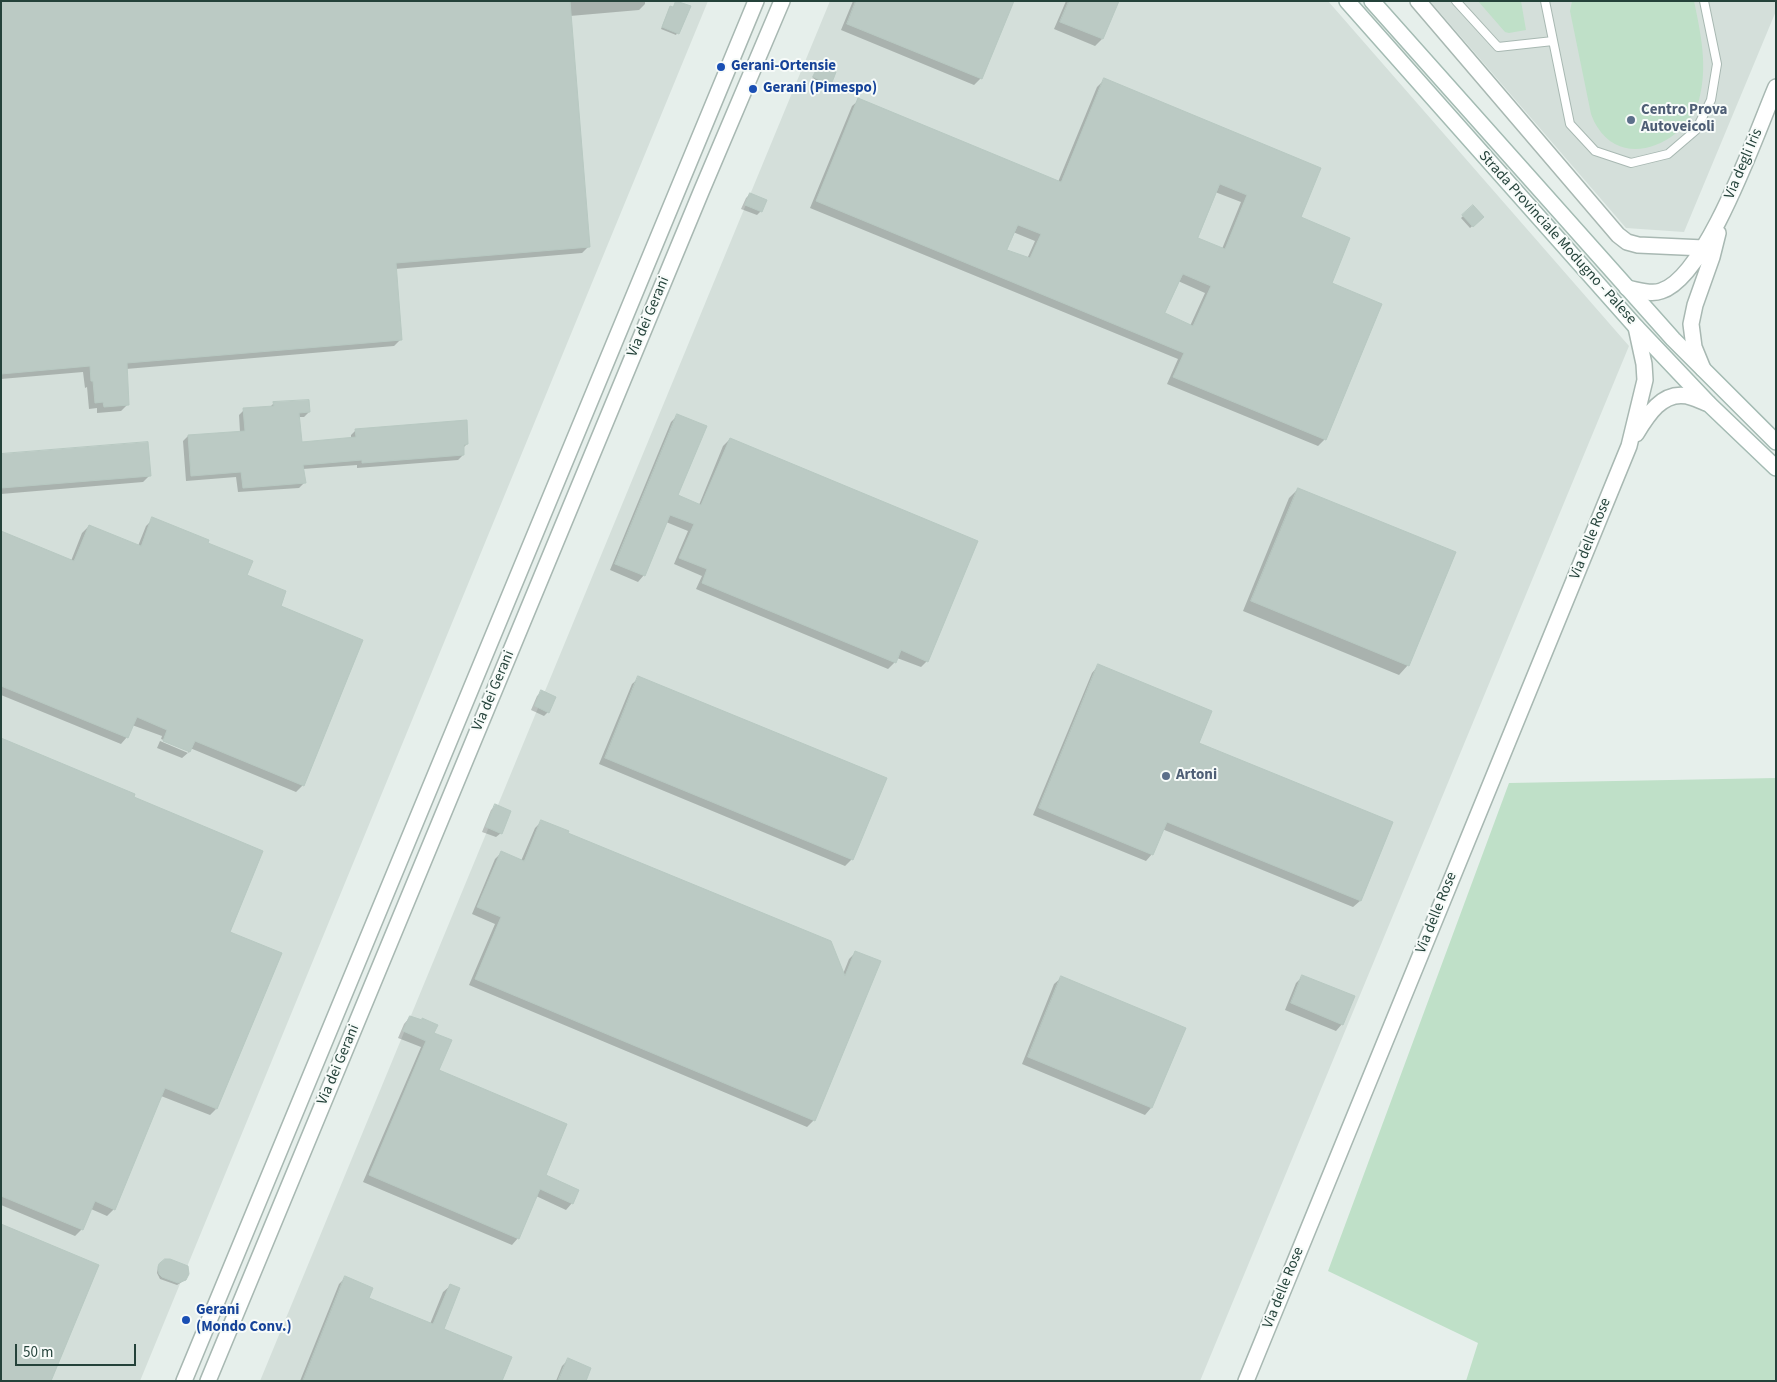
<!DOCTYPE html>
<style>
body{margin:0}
#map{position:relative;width:1777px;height:1382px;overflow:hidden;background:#e6efeb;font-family:"Source Sans 3",sans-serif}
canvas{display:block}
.frame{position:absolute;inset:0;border:2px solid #24423a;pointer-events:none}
.scale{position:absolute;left:15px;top:1344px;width:121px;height:22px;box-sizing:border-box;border:2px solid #24423a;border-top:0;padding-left:6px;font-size:15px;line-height:18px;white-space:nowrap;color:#24423a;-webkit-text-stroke:4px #f7fbf9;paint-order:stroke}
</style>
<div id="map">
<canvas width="1777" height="1382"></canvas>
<div class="frame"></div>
<div class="scale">50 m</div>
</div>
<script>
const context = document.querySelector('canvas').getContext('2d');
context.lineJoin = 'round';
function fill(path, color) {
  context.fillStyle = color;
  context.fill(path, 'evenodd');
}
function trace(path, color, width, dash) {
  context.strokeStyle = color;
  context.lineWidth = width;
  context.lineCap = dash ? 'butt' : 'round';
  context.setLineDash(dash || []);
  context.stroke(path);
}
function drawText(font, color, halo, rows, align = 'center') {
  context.font = font + ' "Source Sans 3",sans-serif';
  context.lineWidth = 4;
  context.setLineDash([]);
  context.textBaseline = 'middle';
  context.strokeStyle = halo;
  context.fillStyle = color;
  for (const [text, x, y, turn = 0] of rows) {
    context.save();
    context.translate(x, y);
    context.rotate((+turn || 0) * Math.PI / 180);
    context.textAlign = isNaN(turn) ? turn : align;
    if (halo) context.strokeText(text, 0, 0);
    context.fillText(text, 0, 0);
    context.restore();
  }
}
const built = new Path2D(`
 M1 1H708L140 1381H1Z
 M830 1H1328L1629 346 1200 1381H260Z
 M1430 1H1776V11L1684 232 1626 228Z`);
const green = new Path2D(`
 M1478 1H1521L1526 30 1509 33 1505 32Z
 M1572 1H1694C1701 35 1708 66 1699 100 1687 141 1626 171 1598 128 1595 124 1593 119 1591 114L1570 11Z
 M1776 778V1381H1466L1478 1343 1328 1271 1509 783Z`);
const shadow = new Path2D(`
 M1 1H645V4L639 10 570 16 589 246 582 253 395 269 401 339 394 346 126 369 128 404 121 411 97 413V408L89 409 87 387 85 388 83 372 1 379Z
 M677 1V33L676 35 661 29 669 9 673 8Z
 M853 1H1013L981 78 974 85 841 30Z
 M1066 1H1118L1102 39 1095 46 1054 29Z
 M819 66 830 84 828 86 812 79Z
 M1104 80 1299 218 1330 284 1325 439 1318 446 1167 384 1178 359 810 208 852 106 859 100 1058 182 1097 87ZM1215 192 1241 202 1222 249 1196 238ZM1013 232 1035 241 1027 259 1005 250ZM1178 281 1205 293 1190 326 1164 314Z
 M750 194 761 211 757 215 741 209 746 198Z
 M1473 207 1482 217 1470 228 1461 218Z
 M274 403 309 412 304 417H298L300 443 351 439V435L356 430 467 444 463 448V455L458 460 357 468V465L303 469 304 483 299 488 238 492 236 477 186 481 183 441 188 436 240 432 239 415 244 410 269 408Z
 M678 415 677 496 699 505 723 446 730 439 927 661 921 667 897 658 895 662 888 669 696 589 702 576 674 564 688 531 666 522 644 575 638 582 610 570 671 422Z
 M1 455 150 475 143 482 1 494Z
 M1298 489 1408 665 1399 675 1243 611 1289 498Z
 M153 519 206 543 279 607 303 785 296 792 190 748 189 752 182 758 157 748 160 741 188 753V750L161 739 162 736 132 725 127 737 121 744 1 695V533L71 561 82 533 89 526 138 546 146 526Z
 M1098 666 1197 743 1391 823 1360 901 1353 907 1162 829 1152 854 1146 861 1033 815 1092 673Z
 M639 678 852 859 845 866 599 764 632 684Z
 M541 692 548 712 544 716 531 710 537 696Z
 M1 740 132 798 228 932 216 1109 210 1115 161 1096 114 1209 107 1216 91 1209 82 1229 75 1236 1 1205Z
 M495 806 501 833 496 837 482 832 491 810Z
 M542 821 843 974 849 959 856 952 814 1120 807 1127 469 985 495 924 472 914 495 859 501 853 521 861 535 828Z
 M1303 976 1342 1024 1336 1031 1285 1010 1296 983Z
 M1061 978 1151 1108 1145 1115 1022 1064 1054 984Z
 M410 1017 433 1034 437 1071 572 1203 566 1210 536 1196 518 1238 512 1245 363 1182 421 1047 398 1038 404 1024Z
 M166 1260 185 1280 182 1282 177 1285 160 1279 157 1273 158 1267Z
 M345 1278 368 1299 430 1324 443 1292 450 1286 443 1330 500 1381H300L339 1284Z
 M568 1360 584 1381H556L562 1366Z`);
const building = new Path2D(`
 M1 1H570L590 247 396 263 402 340 127 363 129 405 104 407 103 402 95 403 93 381H91L90 366 1 374Z
 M676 1 691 6 679 34 662 27 670 6 673 7Z
 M856 1H1014L982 79 847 24Z
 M1069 1H1119L1103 39 1060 22Z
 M819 65 836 72 831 85 813 77Z
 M1104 78 1321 168 1301 217 1350 238 1332 283 1382 304 1326 440 1173 377 1184 353 816 201 858 98 1061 182ZM1220 184 1247 195 1225 249 1198 238ZM1018 225 1041 234 1030 258 1007 250ZM1183 274 1211 286 1193 326 1165 313Z
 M750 193 767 200 762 212 745 205Z
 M1473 205 1484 217 1473 227 1462 215Z
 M309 400 310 412 299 413 302 442 356 437 355 429 467 420 468 444 464 445V455L362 463V460L303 465 306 483 243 488 241 472 191 476 188 435 245 431 243 408 274 406 273 402Z
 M677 414 707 426 678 495 701 505 730 438 978 541 928 662 901 650 896 663 702 583 707 569 679 558 694 524 670 515 645 576 615 564Z
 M148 442 151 476 1 488V454Z
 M1298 488 1456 552 1409 666 1251 601Z
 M152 517 209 540 208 543 253 561 247 575 286 591 281 606 363 640 304 786 195 741 190 752 163 741 167 730 137 717 128 738 1 686V531L74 561 89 525 141 546Z
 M1098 664 1212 711 1199 743 1393 822 1361 901 1167 822 1153 855 1039 808Z
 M638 676 887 778 853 860 605 758Z
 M541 690 556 697 549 713 535 706Z
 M1 738 135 794 134 797 263 851 230 932 282 953 217 1109 165 1088 115 1210 95 1201 83 1230 1 1196Z
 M495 804 511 811 502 834 486 827Z
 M541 820 569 831 568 833 831 941 845 976 855 951 881 961 815 1121 475 979 501 917 477 907 501 851 524 861Z
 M1302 975 1355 996 1343 1025 1291 1003Z
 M1061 976 1186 1028 1152 1108 1028 1057Z
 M410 1016 422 1020V1018L438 1025 434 1033 452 1040 439 1070 567 1124 546 1175 579 1190 573 1204 540 1189 519 1239 369 1175 426 1041 403 1031Z
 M1 1224 99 1265 51 1381H1Z
 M165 1259H170L188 1266 189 1274 186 1280 178 1283 162 1277 159 1274 158 1267 159 1264Z
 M345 1276 373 1288 369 1298 433 1324 450 1284 460 1288 444 1329 512 1357 502 1381H303Z
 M568 1358 591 1368 586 1381H558Z`);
const service = new Path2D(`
 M1456 1 1498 47 1553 41
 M1545 1 1570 124 1595 151 1631 163 1668 154 1696 130 1711 100 1717 64 1704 1`);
const minor = new Path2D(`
 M1418 1 1618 235 1627 242 1638 245 1704 248`);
const tertiary = new Path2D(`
 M1627 288C1638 290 1651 295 1661 291 1707 277 1757 131 1776 87
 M1703 369 1694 347 1691 324 1695 305 1712 257 1718 233
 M1636 434C1647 416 1662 391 1687 396 1694 397 1702 402 1709 404
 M184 1381 756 1
 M208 1381 701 192 782 1
 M1246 1381 1629 446 1645 380 1644 364 1636 327`);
const secondary = new Path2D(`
 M1347 1 1636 327 1709 404 1776 468
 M1372 1 1673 339 1776 442`);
const markers = [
 [721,67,5,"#1a4fb4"],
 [753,89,5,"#1a4fb4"],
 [1631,120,5,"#5c6f8a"],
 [1166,776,5,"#5c6f8a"],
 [186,1320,5,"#1a4fb4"]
];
const transitNames = [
 ["Gerani-Ortensie",731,67],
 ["Gerani (Pimespo)",763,89],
 ["Gerani",196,1311],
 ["(Mondo Conv.)",196,1328]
];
const serviceNames = [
 ["Centro Prova",1641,111],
 ["Autoveicoli",1641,128],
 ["Artoni",1176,776]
];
const streetNames = [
 ["Via degli Iris",1744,164,-67],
 ["Strada Provinciale Modugno - Palese",1557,238,48],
 ["Via dei Gerani",649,317,-67],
 ["Via delle Rose",1591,539,-68],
 ["Via dei Gerani",494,691,-67],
 ["Via delle Rose",1437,913,-68],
 ["Via dei Gerani",339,1065,-67],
 ["Via delle Rose",1284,1288,-68]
];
fill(built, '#d4dfda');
fill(green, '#bfe0c8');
fill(shadow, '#0003');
fill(building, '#bbcac4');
trace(building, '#b8c9c2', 1);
trace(service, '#a8b8b2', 10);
trace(minor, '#a8b8b2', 18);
trace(tertiary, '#a8b8b2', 18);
trace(secondary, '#a4bbb3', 18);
trace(service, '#fff', 8);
trace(minor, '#fff', 15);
trace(tertiary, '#fff', 15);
trace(secondary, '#fff', 15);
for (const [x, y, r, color] of markers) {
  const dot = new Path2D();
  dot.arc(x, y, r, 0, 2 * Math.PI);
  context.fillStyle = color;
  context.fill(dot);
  trace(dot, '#f7fbf9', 2);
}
drawText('bold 15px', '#164399', '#f7fbf9', transitNames, 'left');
drawText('bold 15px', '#4e5e75', '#f7fbf9', serviceNames, 'left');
drawText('15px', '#24423a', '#f7fbf9', streetNames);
</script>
